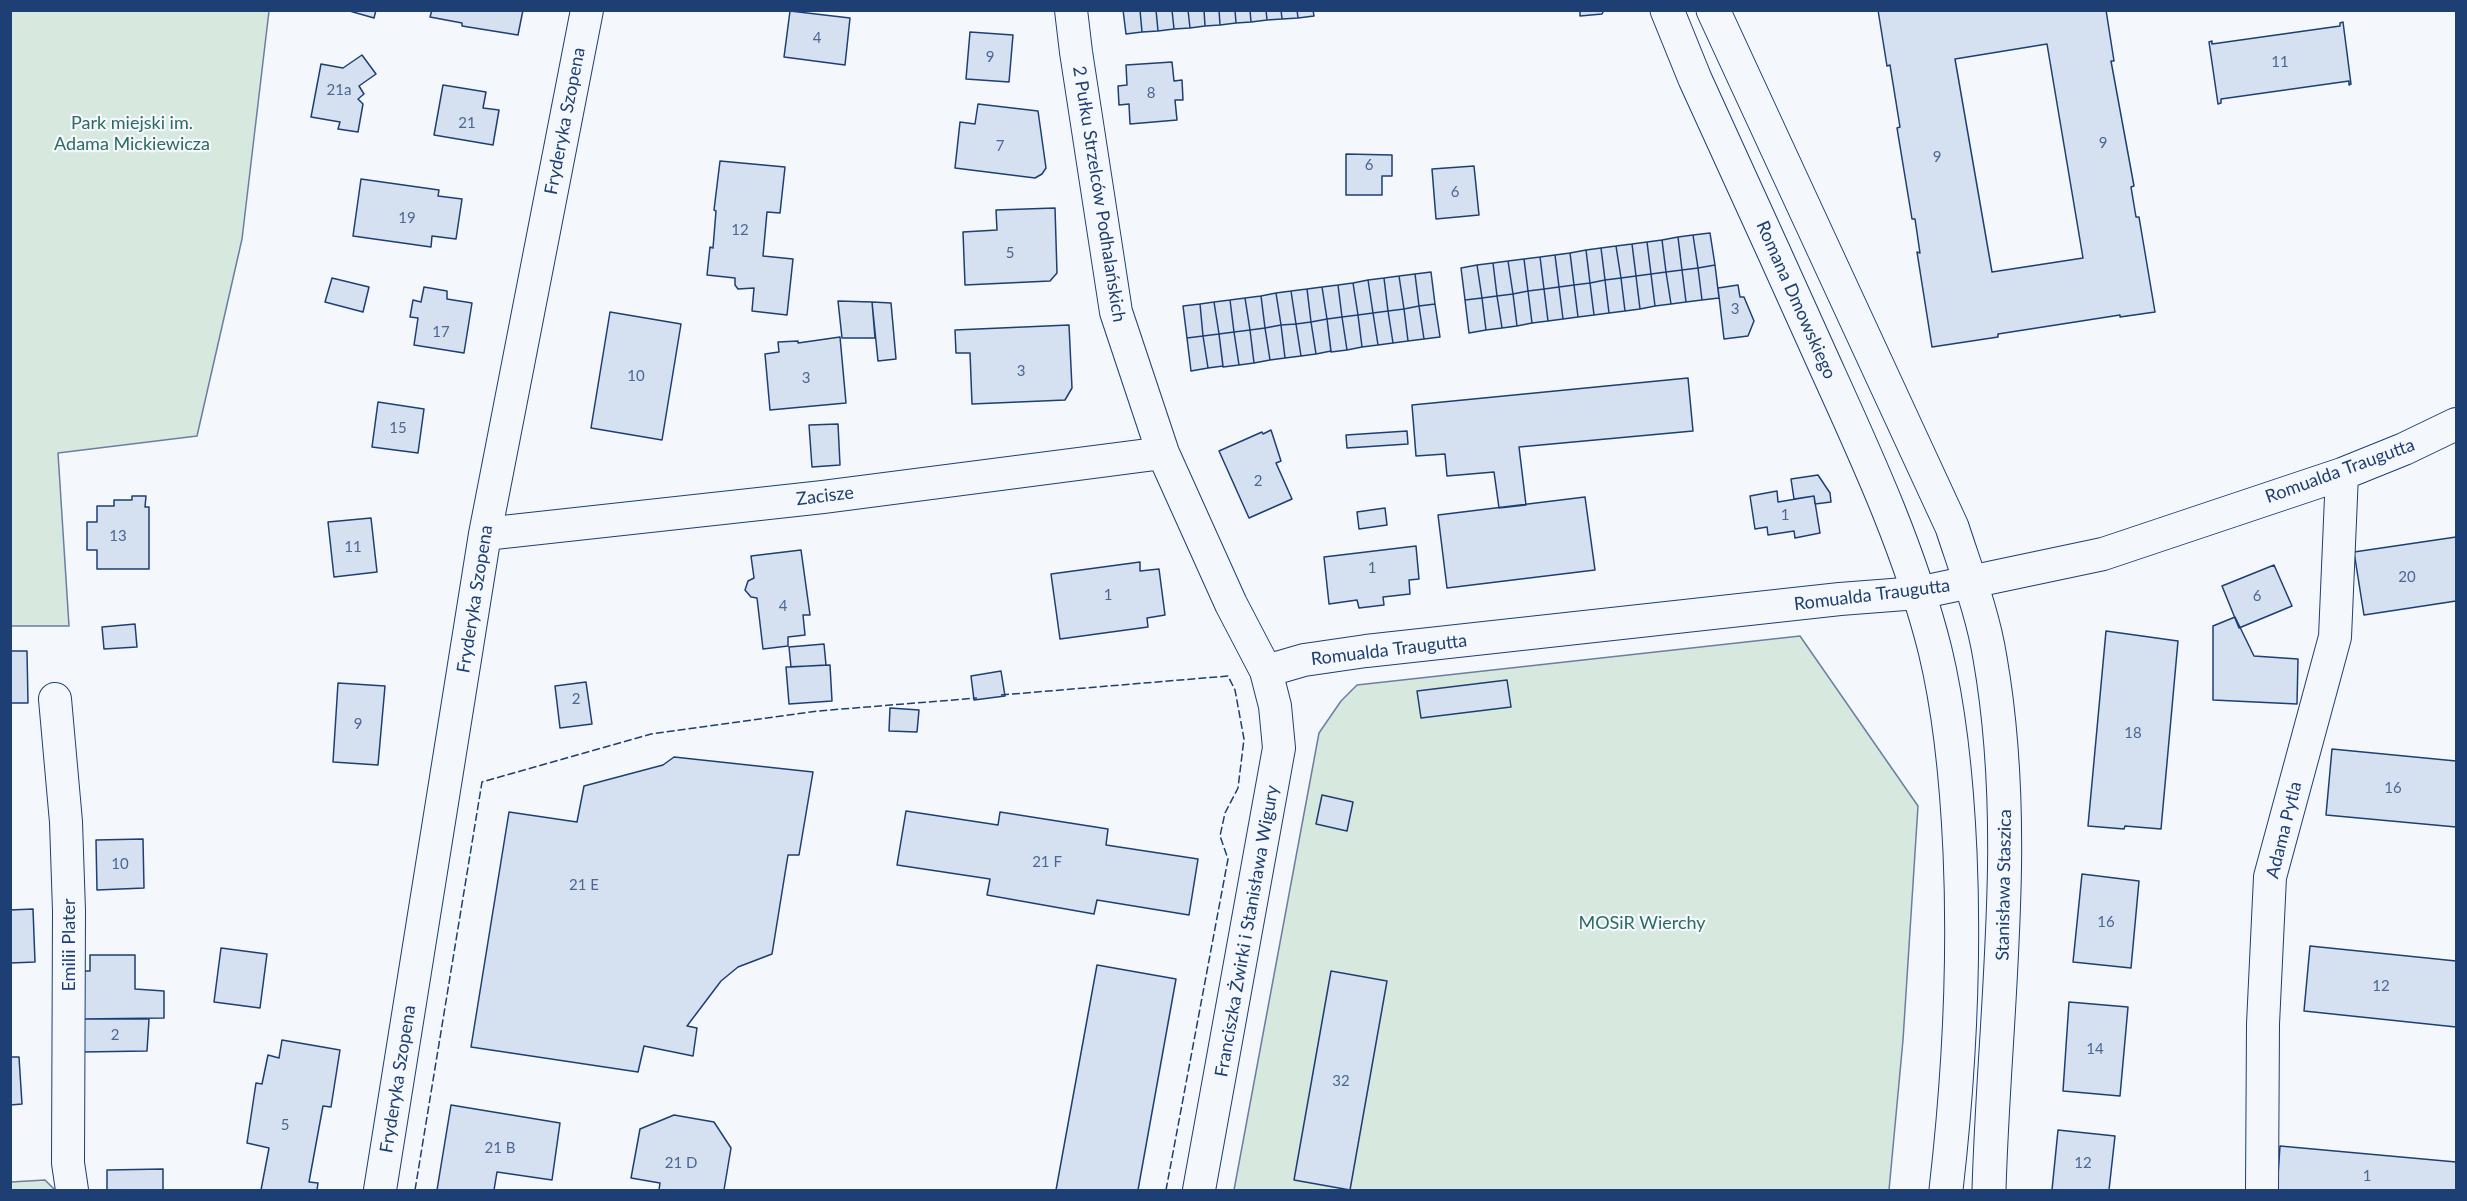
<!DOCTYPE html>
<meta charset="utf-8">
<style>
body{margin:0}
#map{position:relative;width:2467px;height:1201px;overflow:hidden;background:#f4f7fb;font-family:Lato,sans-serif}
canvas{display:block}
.frame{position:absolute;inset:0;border:12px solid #1d3f73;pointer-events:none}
</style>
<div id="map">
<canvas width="2467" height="1201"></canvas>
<div class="frame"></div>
</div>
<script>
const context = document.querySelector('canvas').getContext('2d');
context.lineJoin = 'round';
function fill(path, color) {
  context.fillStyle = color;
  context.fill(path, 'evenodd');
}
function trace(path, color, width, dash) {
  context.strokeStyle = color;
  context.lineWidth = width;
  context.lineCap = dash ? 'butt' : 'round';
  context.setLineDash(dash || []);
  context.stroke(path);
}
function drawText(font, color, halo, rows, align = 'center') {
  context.font = font + ' Lato,sans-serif';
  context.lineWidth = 4.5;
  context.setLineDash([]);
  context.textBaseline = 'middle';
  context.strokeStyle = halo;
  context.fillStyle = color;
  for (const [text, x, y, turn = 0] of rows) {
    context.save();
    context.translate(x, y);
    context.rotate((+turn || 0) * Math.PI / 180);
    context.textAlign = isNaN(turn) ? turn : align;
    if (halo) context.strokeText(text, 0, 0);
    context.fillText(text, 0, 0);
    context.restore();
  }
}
const green = new Path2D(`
 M10 11H269L242 239 197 436 58 453 69 626H11Z
 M1800 636 1918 806 1903 1040 1889 1190H1234L1319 733 1341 701 1357 685Z
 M45 1180 55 1190H11V1182Z`);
const building = new Path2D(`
 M346 10H376L374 18Z
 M432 10H523L518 35 462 26V23L430 17Z
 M1123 10H1140L1142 32 1126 34Z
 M1140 10H1156L1158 31 1142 32Z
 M1156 10H1172L1174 29 1158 31Z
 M1172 10H1188L1190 28 1174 29Z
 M1188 10H1204L1205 26 1190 28Z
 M1204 10H1219L1220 25 1205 26Z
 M1219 10H1235L1236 23 1220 25Z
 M1235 10H1250L1251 22 1236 23Z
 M1250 10H1266L1267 20 1251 22Z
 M1266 10H1281L1282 19 1267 20Z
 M1281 10H1297L1298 18 1282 19Z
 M1297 10H1313L1314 16 1298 18Z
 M1580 10H1604L1602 14 1580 16Z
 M1878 10H2106L2114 61H2111L2134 186 2131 187 2136 217H2139L2155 312 2120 317V315L1998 334V337L1932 347 1917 252 1920 253 1915 219H1912L1897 128 1900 127 1890 65 1887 66ZM2047 44 2083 258 1992 272 1955 59Z
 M790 11 850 18 845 65 784 57Z
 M2343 22 2351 84 2349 85V81L2221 99V103L2218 104 2209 42 2212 41V44L2340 26V23Z
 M970 32 1013 35 1009 82 966 79Z
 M362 55 376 74 359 86 364 94 358 99 363 104 358 132 338 129 340 122 311 117 321 64 343 68Z
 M1172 62 1174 81 1182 80 1183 100H1175L1177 120 1130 124 1129 104 1119 105 1118 86 1127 85 1126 65Z
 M443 85 486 92 483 108 499 110 493 145 434 135Z
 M978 104 1038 111 1046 168 1042 174 1035 178 955 168 960 122 975 124Z
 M1346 154 1392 155V176H1382V195H1346Z
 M720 161 785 167 780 213 767 212 763 256 793 259 787 315 752 311 754 288 738 289 735 285V278L707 275 710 247 713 248 716 211 714 210Z
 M1474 166 1479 215 1436 219 1432 169Z
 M361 179 439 190 438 196 462 199 456 239 432 236 431 247 353 236Z
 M1055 208 1057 273 1050 281 965 285 963 232 997 230 996 210Z
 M1710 233 1715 265 1698 268 1693 235Z
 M1693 235 1698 268 1682 270 1678 237Z
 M1678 237 1682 270 1666 272 1662 240Z
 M1662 240 1666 272 1651 274 1647 242Z
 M1647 242 1651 274 1636 276 1632 244Z
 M1632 244 1636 276 1621 278 1616 246Z
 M1616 246 1621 278 1605 280 1601 248Z
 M1601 248 1605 280 1590 283 1586 250Z
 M1586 250 1590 283 1574 285 1570 253Z
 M1570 253 1574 285 1559 287 1555 255Z
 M1555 255 1559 287 1544 289 1540 257Z
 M1540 257 1544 289 1528 291 1524 259Z
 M1524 259 1528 291 1513 294 1508 261Z
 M1508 261 1513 294 1497 296 1493 263Z
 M1493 263 1497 296 1482 298 1477 265Z
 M1477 265 1482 298 1465 300 1461 268Z
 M1715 265 1719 298 1702 300 1698 268Z
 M1698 268 1702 300 1686 302 1682 270Z
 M1682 270 1686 302 1671 304 1666 272Z
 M1431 272 1435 304 1419 306 1415 274Z
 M1666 272 1671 304 1655 306 1651 274Z
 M1415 274 1419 306 1404 309 1399 276Z
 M1651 274 1655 306 1640 309 1636 276Z
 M1399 276 1404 309 1388 311 1384 278Z
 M1636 276 1640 309 1625 311 1621 278Z
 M332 278 369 287 363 312 325 302Z
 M1384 278 1388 311 1373 313 1368 280Z
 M1621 278 1625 311 1609 313 1605 280Z
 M1368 280 1373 313 1358 315 1353 283Z
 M1605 280 1609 313 1594 315 1590 283Z
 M1353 283 1358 315 1342 317 1338 285Z
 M1590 283 1594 315 1578 317 1574 285Z
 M1338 285 1342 317 1327 319 1322 287Z
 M1574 285 1578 317 1563 319 1559 287Z
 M1738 285 1740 297H1744L1754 321 1748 336 1724 339 1718 288Z
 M424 287 447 291V299L472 303 464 353 414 345 418 318 410 317 413 300 421 302Z
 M1322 287 1327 319 1311 322 1307 289Z
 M1559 287 1563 319 1548 321 1544 289Z
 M1307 289 1311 322 1296 324 1291 291Z
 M1544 289 1548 321 1532 323 1528 291Z
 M1291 291 1296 324 1281 325 1276 293Z
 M1528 291 1532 323 1517 326 1513 294Z
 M1276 293 1281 325 1265 328 1261 296Z
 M1513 294 1517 326 1502 328 1497 296Z
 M1261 296 1265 328 1250 330 1245 298Z
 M1497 296 1502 328 1486 330 1482 298Z
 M1245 298 1250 330 1234 332 1230 300Z
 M1482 298 1486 330 1469 333 1465 300Z
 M1230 300 1234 332 1219 334 1214 302Z
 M838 301 872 302 875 338H842Z
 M872 302 891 303 896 359 878 361Z
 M1214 302 1219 334 1203 336 1200 304Z
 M1200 304 1203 336 1187 338 1183 306Z
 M1435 304 1440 337 1424 339 1419 306Z
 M1419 306 1424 339 1408 341 1404 309Z
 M1404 309 1408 341 1393 343 1388 311Z
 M1388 311 1393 343 1378 345 1373 313Z
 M610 312 681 324 662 440 591 428Z
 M1373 313 1378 345 1362 347 1358 315Z
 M1358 315 1362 347 1347 350 1342 317Z
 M1342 317 1347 350 1331 352 1327 319Z
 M1327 319 1331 351 1316 354 1311 322Z
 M1311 322 1316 354 1301 356 1296 324Z
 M1296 324 1301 356 1285 358 1281 325Z
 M1069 325 1072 388 1065 400 972 404 970 353H956L955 330Z
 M1281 325 1285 358 1270 360 1265 328Z
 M1265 328 1270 360 1254 363 1250 330Z
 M1250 330 1254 363 1239 365 1234 332Z
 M1234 332 1239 365 1223 367 1219 334Z
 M1219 334 1223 366 1208 368 1203 336Z
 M1203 336 1208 368 1191 371 1187 338Z
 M840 337 846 403 770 410 765 354 779 352 778 342 798 341V343Z
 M1688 378 1693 431 1519 447 1526 505 1499 508 1494 472 1447 476 1445 454 1416 456 1412 405Z
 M378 402 424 409 418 453 372 447Z
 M838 424 840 465 812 467 809 425Z
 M1271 430 1281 461 1276 463 1292 499 1249 518 1219 451 1262 432 1263 434Z
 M1407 431 1408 444 1347 448 1346 435Z
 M1818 475 1830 493 1831 502 1815 504 1814 496 1794 499 1791 479Z
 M1777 491 1778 502 1814 496 1820 533 1795 538 1794 531 1768 535 1767 527 1755 529 1750 496Z
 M132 496H146L145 507H149V569H97V550H87V522H97V506H114V500H132Z
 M1585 497 1595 570 1447 588 1438 515Z
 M1385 508 1387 525 1359 529 1357 512Z
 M371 518 377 572 334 577 328 522Z
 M2456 537V601L2364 615 2354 552Z
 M1416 546 1419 579 1409 580 1410 594 1383 597 1384 605 1359 608 1357 600 1329 604 1324 557Z
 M801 550 810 615H803L805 635 788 637V646L763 649 757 598 751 597 745 590 748 581 754 578 751 556Z
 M1140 562V571L1159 569 1165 615 1147 618 1148 627 1060 639 1051 574Z
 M2274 565 2292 606 2239 628 2222 586Z
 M2235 617 2254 656 2298 659 2297 704 2213 700V626Z
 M135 624 137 647 104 649 102 627Z
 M2106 631 2178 641 2161 829 2125 826 2124 829 2088 826Z
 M824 644 826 665 791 667 789 647Z
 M10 651H27L28 703H10Z
 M830 665 832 701 789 704 786 667Z
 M1001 671 1005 696 974 700 971 676Z
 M1507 680 1511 707 1421 718 1417 691Z
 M586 682 592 724 560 728 555 686Z
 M338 683 385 686 378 765 333 762Z
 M890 708 919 710 917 732 889 731Z
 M2332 749 2456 761V827L2326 815Z
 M674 757 813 772 799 855H788L772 954 738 967 721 981 687 1026 697 1028 693 1056 644 1046 638 1072 471 1047 509 812 577 822 584 786 663 765Z
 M1322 795 1353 802 1347 831 1316 824Z
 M906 811 998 825 1000 812 1108 829 1106 845 1198 859 1189 915 1097 900 1094 914 987 895 990 879 897 865Z
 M143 839 144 888 97 890 96 840Z
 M2082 874 2139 881 2131 968 2073 962Z
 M33 909 35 962 10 963V910Z
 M2310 946 2456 961V1027L2304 1011Z
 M221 948 267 954 260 1008 214 1002Z
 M90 955H135V989L164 991V1018L81 1019V971H90Z
 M1097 965 1176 979 1138 1190H1056Z
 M1331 971 1387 981 1350 1190 1294 1180Z
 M2069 1002 2128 1007 2120 1096 2063 1091Z
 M81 1019H149L147 1051 82 1052Z
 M282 1040 340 1050 331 1107 323 1106 309 1182 318 1183 317 1190H261L269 1148 247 1143 256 1083 262 1084 268 1055 279 1058Z
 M10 1057H19L22 1104 10 1105Z
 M451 1105 560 1123 552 1180 497 1172 494 1190H437Z
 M674 1115 714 1122 731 1148 724 1190H659L660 1183 631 1178 640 1129Z
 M2058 1130 2115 1136 2109 1190H2052Z
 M2280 1146 2456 1162V1190H2277Z
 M163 1169V1190H107V1170Z`);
const street = new Path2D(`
 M1071 10 1076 52 1116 312 1163 453 1231 604 1266 671 1275 706 1279 748 1199 1190
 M485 534 823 497 1163 453
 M1266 671 1304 660 1366 651 1840 599 1918 593 2103 554 2342 474 2404 449 2456 424
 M55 699 66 822 69 911 68 1163 72 1190
 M380 1190 485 534 587 10
 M2262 1190 2263 1024 2270 877 2335 637 2342 474`);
const secondary = new Path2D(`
 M1667 10 1695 79C1740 177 1784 274 1828 372 1869 462 1911 554 1935 650 1951 716 1957 785 1960 852 1965 967 1959 1077 1946 1190
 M1713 10 1952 527C1966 570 1983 614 1990 658 2021 835 1994 1013 1989 1190`);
const fence = new Path2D(`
 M1001 695 1228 676 1235 690 1244 739 1238 788 1225 813 1220 836 1228 859 1166 1190
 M415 1190 482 782 651 734 818 711 977 698`);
const numberNames = [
 ["4",817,38],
 ["9",990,57],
 ["11",2280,62],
 ["21a",339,90],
 ["8",1151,93],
 ["21",467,123],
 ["9",2103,143],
 ["7",1000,146],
 ["9",1937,157],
 ["6",1369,165],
 ["6",1455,192],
 ["19",407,218],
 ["12",740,230],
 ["5",1010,253],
 ["3",1735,309],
 ["17",441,332],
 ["3",1021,371],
 ["10",636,376],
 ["3",806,378],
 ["15",398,428],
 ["2",1258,481],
 ["1",1785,515],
 ["13",118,536],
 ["11",353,547],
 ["1",1372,568],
 ["20",2407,577],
 ["1",1108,595],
 ["6",2257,596],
 ["4",783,606],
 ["2",576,699],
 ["9",358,724],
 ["18",2133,733],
 ["16",2393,788],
 ["21 F",1047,862],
 ["10",120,864],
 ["21 E",584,885],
 ["16",2106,922],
 ["12",2381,986],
 ["2",115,1035],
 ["14",2095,1049],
 ["32",1341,1081],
 ["5",285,1125],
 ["21 B",500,1148],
 ["21 D",681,1163],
 ["12",2083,1163],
 ["1",2367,1176]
];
const streetNames = [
 ["Fryderyka Szopena",565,121,-79],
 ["2 Pułku Strzelców Podhalańskich",1099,194,81],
 ["Romana Dmowskiego",1796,300,66],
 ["Romualda Traugutta",2340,471,-20],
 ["Zacisze",825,496,-7],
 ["Romualda Traugutta",1872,595,-7],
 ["Fryderyka Szopena",475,599,-81],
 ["Romualda Traugutta",1389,650,-7],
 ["Adama Pytla",2284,830,-76],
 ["Stanisława Staszica",2004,885,-89],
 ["Franciszka Żwirki i Stanisława Wigury",1247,931,-80],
 ["Emilii Plater",69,945,-90],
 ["Fryderyka Szopena",398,1079,-81]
];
const parkNames = [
 ["Park miejski im.",132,123],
 ["Adama Mickiewicza",132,144],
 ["MOSiR Wierchy",1642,923]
];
fill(green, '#d7e8df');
trace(green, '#687fa3', 1.5);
fill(building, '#d5e0f0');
trace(building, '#1d3f73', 1.5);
trace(street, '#1d3f73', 34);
trace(secondary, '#1d3f73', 35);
trace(street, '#f4f7fb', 32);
trace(secondary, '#f4f7fb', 33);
trace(fence, '#1d3f73', 1.5, [8, 3]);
drawText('15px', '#4b6792', null, numberNames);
drawText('18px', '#1d3f73', '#f4f7fb', streetNames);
drawText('18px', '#2c6c60', '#f4f7fb', parkNames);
</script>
